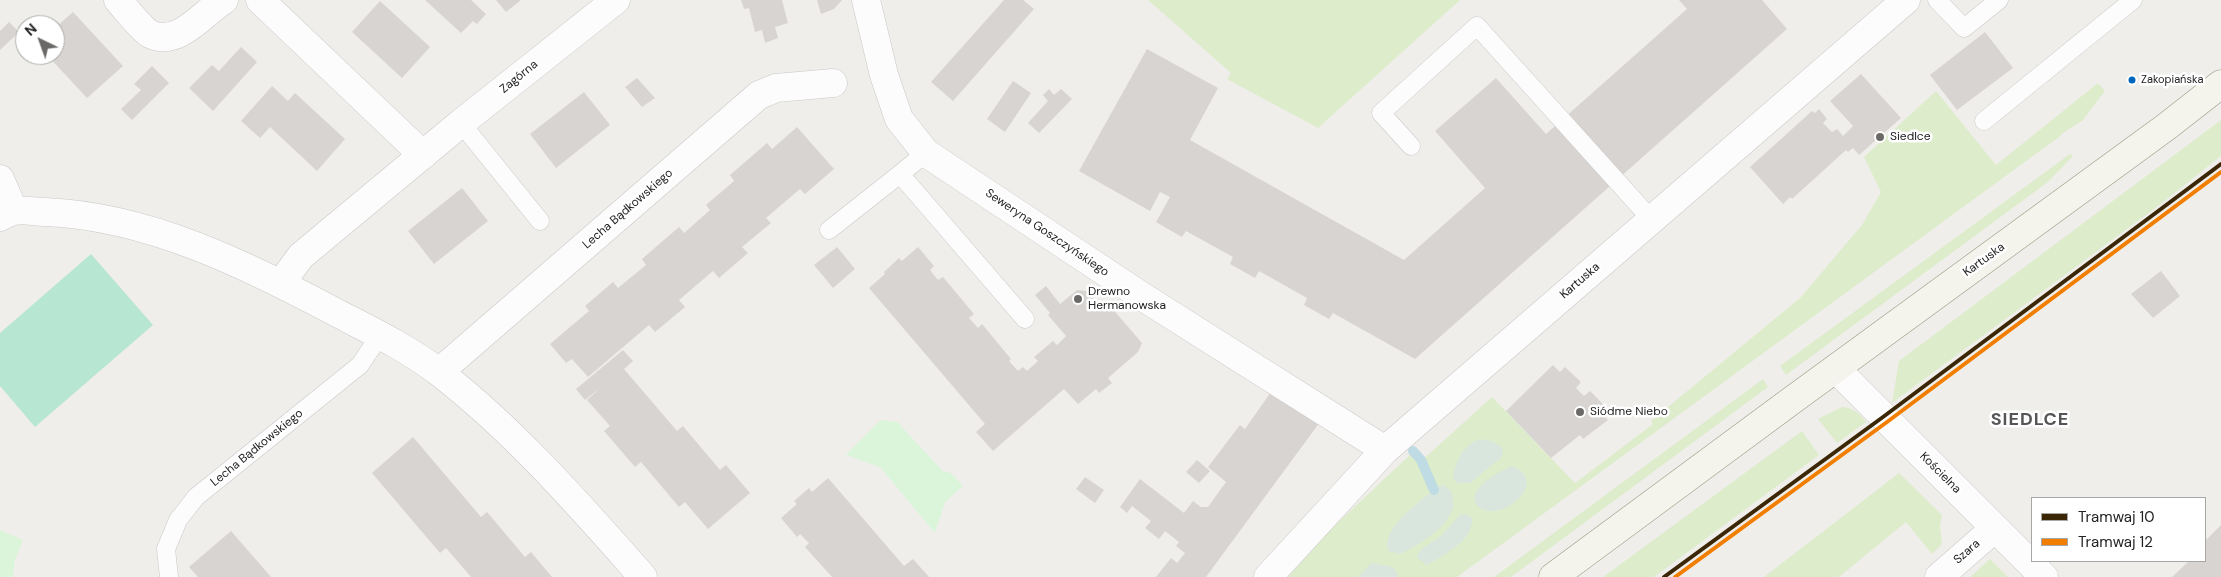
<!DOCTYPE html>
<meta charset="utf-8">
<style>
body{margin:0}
#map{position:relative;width:2221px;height:577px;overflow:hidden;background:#f0eeeb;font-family:"DM Sans",sans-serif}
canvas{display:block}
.legend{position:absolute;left:2031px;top:497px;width:175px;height:65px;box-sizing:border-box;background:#fff;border:1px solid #a7a7a7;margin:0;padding:6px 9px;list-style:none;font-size:15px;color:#222}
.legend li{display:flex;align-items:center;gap:10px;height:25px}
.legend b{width:25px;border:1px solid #a7a7a7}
.north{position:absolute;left:15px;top:15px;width:50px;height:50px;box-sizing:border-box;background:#fff;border:1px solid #a7a7a7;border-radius:50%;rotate:318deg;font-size:14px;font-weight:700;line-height:20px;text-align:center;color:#222}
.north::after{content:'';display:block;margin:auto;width:18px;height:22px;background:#6a6968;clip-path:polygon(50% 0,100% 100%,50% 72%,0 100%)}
</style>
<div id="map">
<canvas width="2221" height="577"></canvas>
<ul class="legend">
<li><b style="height:6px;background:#3b2706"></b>Tramwaj 10</li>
<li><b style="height:6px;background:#f27e00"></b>Tramwaj 12</li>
</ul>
<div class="north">N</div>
</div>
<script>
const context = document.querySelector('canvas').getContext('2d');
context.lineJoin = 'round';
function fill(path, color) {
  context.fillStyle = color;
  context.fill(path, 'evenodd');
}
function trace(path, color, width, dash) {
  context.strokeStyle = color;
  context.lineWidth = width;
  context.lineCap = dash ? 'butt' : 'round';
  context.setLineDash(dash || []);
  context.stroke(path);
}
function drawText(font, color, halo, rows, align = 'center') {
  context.font = font + ' "DM Sans",sans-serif';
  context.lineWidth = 5;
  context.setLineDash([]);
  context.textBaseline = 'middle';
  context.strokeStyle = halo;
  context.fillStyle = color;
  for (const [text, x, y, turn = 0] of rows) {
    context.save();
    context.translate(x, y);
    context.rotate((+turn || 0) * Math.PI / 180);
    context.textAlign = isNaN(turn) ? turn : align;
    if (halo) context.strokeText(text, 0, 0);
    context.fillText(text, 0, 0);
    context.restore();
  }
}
const grass = new Path2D(`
 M1148 0H1460L1318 128 1227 79 1231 73Z
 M2098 83 2105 91 2082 121 2064 132 2059 137 1457 577H1288L1331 529 1412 453 1420 462 1492 397 1575 483 1653 424 1651 421 1800 298 1862 225 1881 192 1864 157 1936 91 1996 165Z
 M2221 120V156L2162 203 1892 403 1899 361Z
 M2070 154 2073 156 2048 182 1786 375 1780 366Z
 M1763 379 1768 387 1511 577H1494Z
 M1842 407C1854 408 1859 413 1866 422L1837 443 1818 419Z
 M1802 431 1819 455 1654 577H1603Z
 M1899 473 1942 515 1940 526 1942 544 1932 554 1906 522 1839 577H1764Z
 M1990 559 2008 577H1970Z`);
const wetland = new Path2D(`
 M1479 439 1491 441 1502 447 1503 456 1470 483H1457L1453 477C1456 460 1463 446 1479 439Z
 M1512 466C1545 479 1515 512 1490 511 1486 511 1479 508 1477 505 1465 489 1502 470 1512 466Z
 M1444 485 1451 491C1452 495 1454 502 1453 507 1449 527 1417 546 1400 554L1389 551C1379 529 1423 500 1437 487Z
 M1466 514 1472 518C1474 540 1444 555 1427 565L1417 558 1418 554 1422 549 1442 535 1460 515Z
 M1371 563 1393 567 1398 575 1397 577H1358Z`);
const park = new Path2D(`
 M881 420 897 422 943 471 951 473 963 486 945 502 935 533 880 467 846 455Z
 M0 530 23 540 15 560 13 577H0Z`);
const pitch = new Path2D(`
 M91 254 153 325 35 427 0 386V333Z`);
const stream = new Path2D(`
 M1413 451 1421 460 1434 490`);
const building = new Path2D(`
 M425 0H471L486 14 477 24 473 21 461 33Z
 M496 0H521L506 12Z
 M741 0H782L788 23 775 27 778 38 765 43 762 30 755 32 749 8 744 9Z
 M817 0H842L834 9 821 14Z
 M1004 0H1023L1034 9 953 101 931 82Z
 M1679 0H1762L1787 29 1415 359 1333 313 1329 319 1304 305 1307 298 1259 271 1255 278 1230 264 1233 257 1186 231 1182 237 1156 222 1170 197 1160 192 1150 211 1079 171 1147 49 1218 88 1190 140 1404 260 1485 188 1435 131 1496 78 1546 134 1687 9Z
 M380 1 430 47 402 78 352 32Z
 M73 12 123 66 87 98 47 55H55V28Z
 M9 22 19 32 0 50V31Z
 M1985 32 2013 68 1957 110 1930 75Z
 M241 47 257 62 213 111 189 88 212 65 219 71Z
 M152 66 169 83 132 120 121 109 141 90 134 84Z
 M1861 74 1901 118 1859 155 1853 148 1848 152 1846 150 1792 199 1790 197 1783 204 1750 167 1812 111 1815 113 1819 109 1827 119 1823 123 1832 132 1837 129 1843 136 1853 126 1830 101Z
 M637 78 655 98 642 107 625 87Z
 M1013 81 1031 93 1005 132 987 119Z
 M272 86 288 101 295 93 345 139 317 171 270 127 260 138 241 121Z
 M1049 89 1054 95 1061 89 1072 99 1039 133 1028 123 1048 101 1043 95Z
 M584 92 610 125 556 168 530 134Z
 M797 127 834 169 805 194 800 189 766 218 771 223 742 247 748 253 719 278 713 271 679 300 685 307 655 332 649 325 588 377 572 359 566 363 550 344 589 311 585 306 613 282 618 288 646 265 642 259 679 227 684 233 710 210 706 205 734 181 730 175 767 143 772 149Z
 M462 188 488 221 434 264 408 231Z
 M837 247 855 269 833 288 814 265Z
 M918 247 934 266 930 270 938 280 943 277 974 314 969 318 978 328 982 324 1011 359 1009 361 1018 371 1023 367 1027 371 1038 361 1034 357 1053 341 1057 345 1066 336 1048 315 1050 313 1035 295 1046 286 1060 304 1077 290 1087 291 1099 307H1111L1142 343 1138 352 1108 378 1112 383 1099 393 1096 389 1078 404 1064 389 993 451 976 432 985 424 869 288 885 274 884 272 899 258 902 261Z
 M2161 271 2180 296 2153 318 2131 294Z
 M623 350 633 361 624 369 677 431 683 426 720 470 726 465 750 493 708 529 685 502 679 507 641 462 635 467 604 431 610 426 587 400 601 387 585 400 576 389Z
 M1553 365 1560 372 1565 367 1581 382 1576 388 1584 396 1590 391 1610 411 1604 416 1608 420 1583 439 1580 435 1551 458 1506 411Z
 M1271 392 1320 422 1206 577H1156L1171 558 1177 563 1185 553 1176 546 1179 542 1165 531 1159 539 1145 528 1151 521 1132 506 1127 513 1120 507 1140 479 1184 513 1193 501 1201 507H1208L1226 482 1208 467 1240 425 1245 429Z
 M413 437 481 517 487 512 525 557 531 552 552 577H471L446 548 440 553 372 473Z
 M1197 460 1210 471 1199 483 1186 472Z
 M1085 477 1104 490 1095 503 1076 489Z
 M828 478 904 566 913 559 929 577H832L805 547 809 543 800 534 797 537 781 518 797 504 794 501 809 488 812 492Z
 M2221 525V577H2172L2189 561H2205V541Z
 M231 531 271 577H198L189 567Z`);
const service = new Path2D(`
 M1937 0 1964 28 1999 0
 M1984 121 2133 0
 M461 123 540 221
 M1411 146 1381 113 1477 26 1651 219
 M900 174 926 153
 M829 230 900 174 1025 319
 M169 577 166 549 178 520 196 497 360 365 380 335`);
const minor = new Path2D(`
 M118 0C126 9 141 29 150 34 178 48 204 12 224 0
 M260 0 423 155
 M866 0 884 75 899 119 926 153 1143 297 1385 450
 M0 179 14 211
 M0 217C4 215 10 212 14 211 23 209 35 212 45 212 148 216 247 265 337 313 372 331 409 349 440 373 516 432 580 506 643 577
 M281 283 301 256 461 123 616 0
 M1836 369 2044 577
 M439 372 759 95 776 88 833 83
 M1268 577 1385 450 1906 0
 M1939 577 1995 528`);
const secondary = new Path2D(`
 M1553 577 1791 401 2166 127 2221 84`);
const tram1 = new Path2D(`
 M1664 577 1883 417 2221 164`);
const tram2 = new Path2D(`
 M1675 577 1887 422 2221 172`);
const markers = [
 [2132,80,4.5,"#0065bd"],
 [1880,137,5,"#6a6968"],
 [1078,299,5,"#6a6968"],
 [1580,412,5,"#6a6968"]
];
const busNames = [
 ["Zakopiańska",2141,80]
];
const streetNames = [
 ["Zagórna",519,77,-39],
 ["Lecha Bądkowskiego",628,209,-41],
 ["Seweryna Goszczyńskiego",1047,233,34],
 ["Kartuska",1984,260,-36],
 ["Kartuska",1580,281,-41],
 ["Lecha Bądkowskiego",257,448,-39],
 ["Kościelna",1940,473,45],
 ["Szara",1967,552,-41]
];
const poiNames = [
 ["Siedlce",1890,137],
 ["Drewno",1088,292],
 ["Hermanowska",1088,306],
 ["Siódme Niebo",1590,412]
];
const districtNames = [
 ["SIEDLCE",2030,420]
];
fill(grass, '#ddeccb');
fill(wetland, '#d9e6de');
fill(park, '#daf5da');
fill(pitch, '#b7e6d2');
trace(stream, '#bfdbe3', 10);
fill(building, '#d7d4d2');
trace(service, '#c9c8c7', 19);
trace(minor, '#c9c8c7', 29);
trace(secondary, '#999a82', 29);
trace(service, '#fdfcfc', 18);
trace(minor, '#fdfcfc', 28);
trace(secondary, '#f4f4ed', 28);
trace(tram1, '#3b2706', 4);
trace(tram2, '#f27e00', 4);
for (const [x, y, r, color] of markers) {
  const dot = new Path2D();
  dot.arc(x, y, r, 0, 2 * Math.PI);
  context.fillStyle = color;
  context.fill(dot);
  trace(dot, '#fff', 2);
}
drawText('11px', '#222', '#fff', busNames, 'left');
drawText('12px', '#222', '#fff', streetNames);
drawText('12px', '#222', '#fff', poiNames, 'left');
context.letterSpacing = '1px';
drawText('bold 18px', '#555', '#fff', districtNames);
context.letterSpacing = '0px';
</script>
